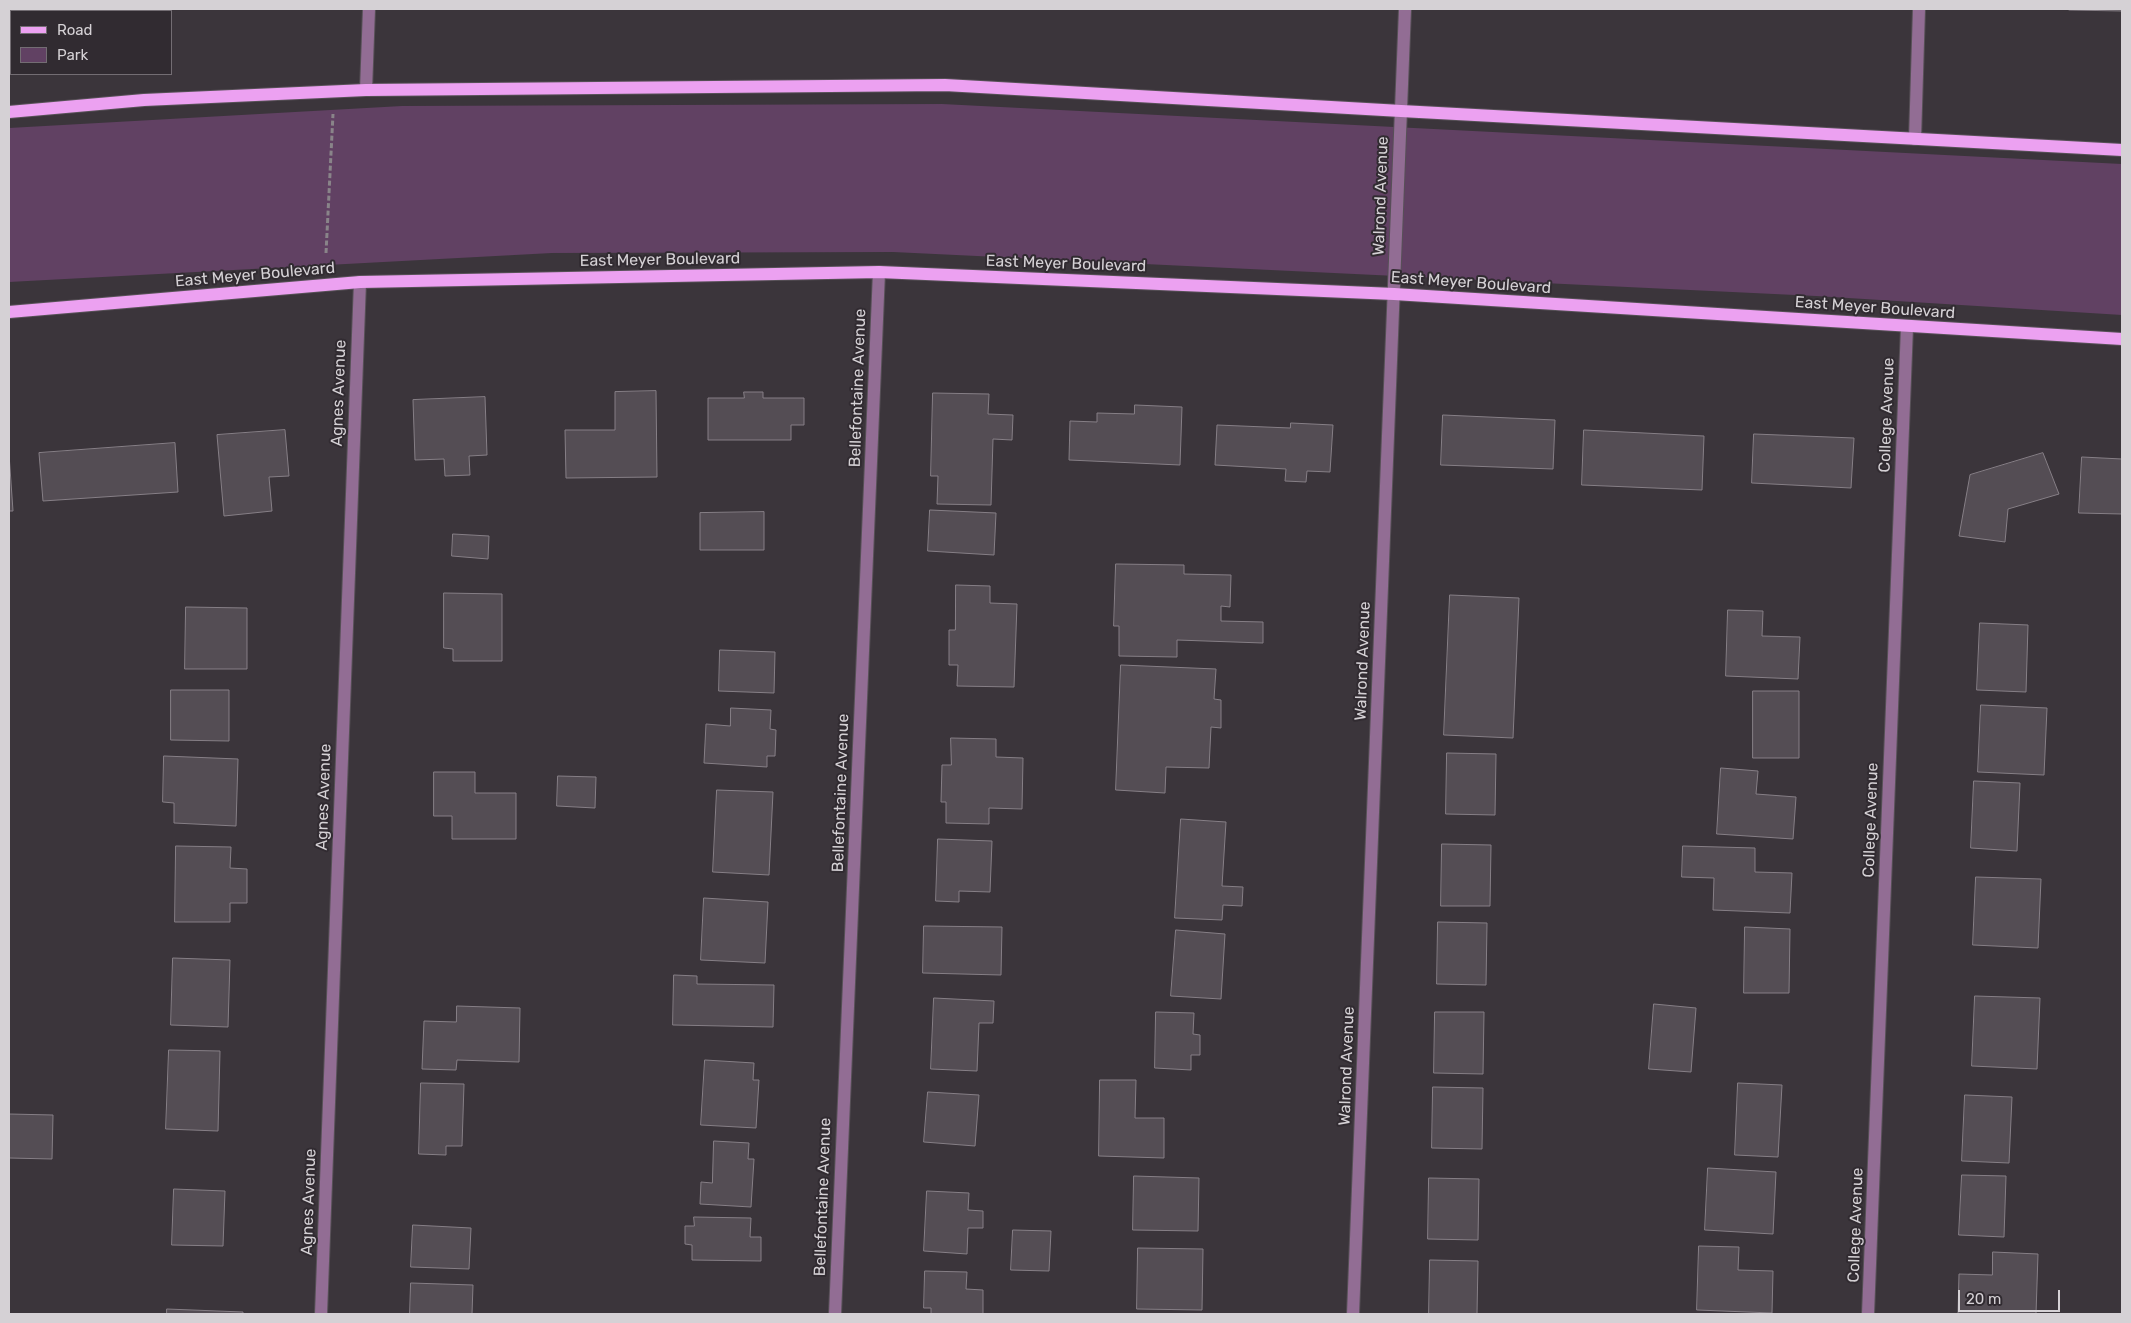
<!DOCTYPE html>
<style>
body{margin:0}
#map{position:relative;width:2131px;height:1323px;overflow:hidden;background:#3b353b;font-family:Rubik,sans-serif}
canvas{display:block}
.frame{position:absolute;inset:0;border:10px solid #d5d1d5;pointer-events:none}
.legend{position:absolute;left:10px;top:10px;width:162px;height:65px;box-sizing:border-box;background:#312b31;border:1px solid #736d73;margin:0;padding:6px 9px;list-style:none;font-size:15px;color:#d5d1d5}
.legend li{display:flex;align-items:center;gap:10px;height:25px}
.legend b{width:25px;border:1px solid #736d73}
.scale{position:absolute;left:1958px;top:1290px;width:102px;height:22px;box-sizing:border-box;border:2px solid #d5d1d5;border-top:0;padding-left:6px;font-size:15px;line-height:18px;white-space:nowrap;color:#d5d1d5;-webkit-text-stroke:4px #312b31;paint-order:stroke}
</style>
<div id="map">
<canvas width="2131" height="1323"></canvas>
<div class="frame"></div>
<ul class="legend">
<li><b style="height:6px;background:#eca1f1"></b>Road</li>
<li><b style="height:14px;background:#614163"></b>Park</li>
</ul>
<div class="scale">20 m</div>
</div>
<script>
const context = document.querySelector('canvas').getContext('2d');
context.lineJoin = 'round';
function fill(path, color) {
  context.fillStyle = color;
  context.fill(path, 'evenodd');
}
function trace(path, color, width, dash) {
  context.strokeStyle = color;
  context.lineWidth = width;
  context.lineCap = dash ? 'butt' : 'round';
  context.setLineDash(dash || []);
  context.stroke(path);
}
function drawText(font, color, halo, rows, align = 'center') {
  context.font = font + ' Rubik,sans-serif';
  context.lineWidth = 4;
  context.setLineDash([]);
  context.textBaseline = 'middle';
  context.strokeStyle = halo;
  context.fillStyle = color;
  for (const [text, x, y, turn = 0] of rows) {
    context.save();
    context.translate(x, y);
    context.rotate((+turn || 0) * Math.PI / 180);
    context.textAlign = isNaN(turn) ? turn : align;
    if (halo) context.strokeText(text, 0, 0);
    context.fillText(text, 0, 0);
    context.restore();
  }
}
const green = new Path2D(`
 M942 104 2122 164V315L1816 296 893 252 552 253 9 282V128L402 106Z`);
const building = new Path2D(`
 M2069 9H2122V11L2069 10Z
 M656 391 657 477 566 478 565 430H615V392Z
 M744 392H763V398H804V425H791V440H708V398H744Z
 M933 393 989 394 988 414 1013 415 1012 440 993 439 991 505 937 504 938 476H931Z
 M485 397 487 455 469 456 470 475 445 476 444 459 415 460 413 400Z
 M1135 405 1182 407 1180 465 1069 460 1070 421 1097 422V413L1134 414Z
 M1443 415 1555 420 1553 469 1441 465Z
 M1291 423 1333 425 1330 472 1307 471 1306 482 1285 481 1286 469 1215 465 1217 425 1290 428Z
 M285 430 289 476 269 477 272 511 224 516 217 435Z
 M1584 430 1704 436 1702 490 1582 485Z
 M1754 434 1854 438 1851 488 1752 483Z
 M175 443 178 492 43 501 39 453Z
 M2043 453 2059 494 2008 509 2005 542 1959 536 1970 475Z
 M9 454 13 511H9Z
 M2082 457 2122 459V514L2079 513Z
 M930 510 996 513 994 555 928 551Z
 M764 512V550H700V513Z
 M453 534 489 536 488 559 452 556Z
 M1116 564 1184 565V574L1231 575 1230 607 1221 606V621L1263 622V643L1177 640V657L1119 656V626H1114Z
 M956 585 990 586V603L1017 604 1014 687 957 686 958 665H949V630H955Z
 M444 593 502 594V661H453V649L444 648Z
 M1450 595 1519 598 1513 738 1444 735Z
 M186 607 247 608V669H185Z
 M1728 610 1763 611 1762 636 1800 637 1798 679 1726 676Z
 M1980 623 2028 625 2026 692 1977 690Z
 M720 650 775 652 774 693 719 691Z
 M1121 665 1216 669 1214 699 1221 700V728L1211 727 1209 768 1166 767 1165 793 1116 790Z
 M171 690H229V741L171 740Z
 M1753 691H1799V758H1753Z
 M1981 705 2047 708 2044 775 1978 772Z
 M731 708 771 710 770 729 776 730 775 756H767V767L704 763 706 724 730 726Z
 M951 738 996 739V757L1023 758 1022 809 989 808V824L946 823V802H941L942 765H951Z
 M1447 753 1496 754 1495 815 1446 814Z
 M164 756 238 759 236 826 174 823V803L163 802Z
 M1721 768 1758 771 1756 794 1796 797 1793 839 1717 834Z
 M434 772H475V793H516V839H452V816H434Z
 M558 776 596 777 595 808 557 806Z
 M1974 781 2020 783 2017 851 1971 848Z
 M717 790 773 792 769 875 713 872Z
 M1181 819 1226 822 1222 886 1243 887 1242 906 1223 905 1222 920 1175 918Z
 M938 839 992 841 990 892 959 891V902L936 901Z
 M1442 844 1491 845 1490 906H1441Z
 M176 846 231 847 230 868 247 869V903H230V922H175Z
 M1683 846 1755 848V872L1792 873 1790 913 1713 910 1714 878 1682 877Z
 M1976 877 2041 879 2038 948 1973 945Z
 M704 898 768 902 765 963 701 960Z
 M1438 922 1487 923 1486 985 1437 984Z
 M924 926 1002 927 1001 975 923 973Z
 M1745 927 1790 929 1789 993H1744Z
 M1176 930 1225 934 1221 999 1171 996Z
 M173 958 230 960 228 1027 171 1025Z
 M674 975 697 976V984L774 985 773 1027 673 1025Z
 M1975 996 2040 998 2037 1069 1972 1066Z
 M934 998 994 1001 993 1023H979L977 1071 931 1069Z
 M1654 1004 1696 1008 1691 1072 1649 1069Z
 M457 1006 520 1008 519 1062 457 1060 456 1070 422 1069 424 1021 456 1022Z
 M1156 1012 1194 1013 1193 1034 1200 1035V1055H1191V1070L1155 1068Z
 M1435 1012H1484L1483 1074 1434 1073Z
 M169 1050 220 1051 218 1131 166 1129Z
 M705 1060 754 1063 753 1080H759L756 1128 701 1125Z
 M1100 1080H1136L1135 1118H1164V1158L1099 1156Z
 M421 1083 464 1084 462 1146H446V1155L419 1154Z
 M1738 1083 1782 1085 1778 1157 1735 1155Z
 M1433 1087 1483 1088 1482 1149 1432 1148Z
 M928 1092 979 1095 975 1146 924 1142Z
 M1965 1095 2012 1097 2009 1163 1962 1161Z
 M9 1114 53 1115 52 1159 9 1158Z
 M714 1141 749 1143 748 1159H754L751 1207 700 1204 701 1182 712 1183Z
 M1708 1168 1776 1172 1773 1234 1705 1230Z
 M1962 1175 2006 1176 2004 1237 1959 1235Z
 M1134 1176 1199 1178 1198 1231 1133 1230Z
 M1429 1178 1479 1179 1478 1240 1428 1239Z
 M174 1189 225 1191 223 1246 172 1245Z
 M927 1191 969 1193 968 1210 983 1211V1228H968L967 1254 924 1251Z
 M694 1217 751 1218 750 1237H761V1261L692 1260V1245L685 1244V1226H694Z
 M413 1225 471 1228 469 1269 411 1267Z
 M1013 1230 1051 1231 1049 1271 1011 1270Z
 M1699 1246 1739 1247 1738 1270 1773 1271 1772 1313 1697 1310Z
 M1138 1248 1203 1249 1202 1310 1137 1309Z
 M1993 1252 2038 1254 2036 1314H1958L1959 1274 1992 1275Z
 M1430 1260 1478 1261 1477 1314H1429Z
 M925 1271 967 1272 966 1289 983 1290V1314H931V1308H924Z
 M411 1283 473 1285 472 1314H410Z
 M167 1309 243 1312V1314H167Z`);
const path = new Path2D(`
 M326 253 333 114`);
const minor = new Path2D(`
 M366 90 369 9
 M1915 139 1919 9
 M321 1314 360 282
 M835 1314 879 272
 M1353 1314 1405 9
 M1868 1314 1907 327`);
const major = new Path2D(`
 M9 112 144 100 366 90 945 85 1401 111 2122 150
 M9 312 360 282 879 272 1394 294 2122 339`);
const streetNames = [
 ["Walrond Avenue",1381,196,-88],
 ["East Meyer Boulevard",660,260,-1],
 ["East Meyer Boulevard",1066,264,2],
 ["East Meyer Boulevard",255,275,-5],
 ["East Meyer Boulevard",1471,283,4],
 ["East Meyer Boulevard",1875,308,4],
 ["Bellefontaine Avenue",858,388,-88],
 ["Agnes Avenue",339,393,-88],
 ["College Avenue",1887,415,-88],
 ["Walrond Avenue",1363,661,-88],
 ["Bellefontaine Avenue",841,793,-88],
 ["Agnes Avenue",324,797,-88],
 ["College Avenue",1871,820,-88],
 ["Walrond Avenue",1347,1066,-88],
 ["Bellefontaine Avenue",823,1197,-88],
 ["Agnes Avenue",309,1202,-88],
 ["College Avenue",1856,1225,-88]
];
fill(green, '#614163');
fill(building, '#544d54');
trace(building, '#867f86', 1);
trace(minor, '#575157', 14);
trace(major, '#575157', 14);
trace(path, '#898489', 3, [5, 2.5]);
trace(minor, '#926d94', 12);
trace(major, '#eca1f1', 12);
drawText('16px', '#d5d1d5', '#312b31', streetNames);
</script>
